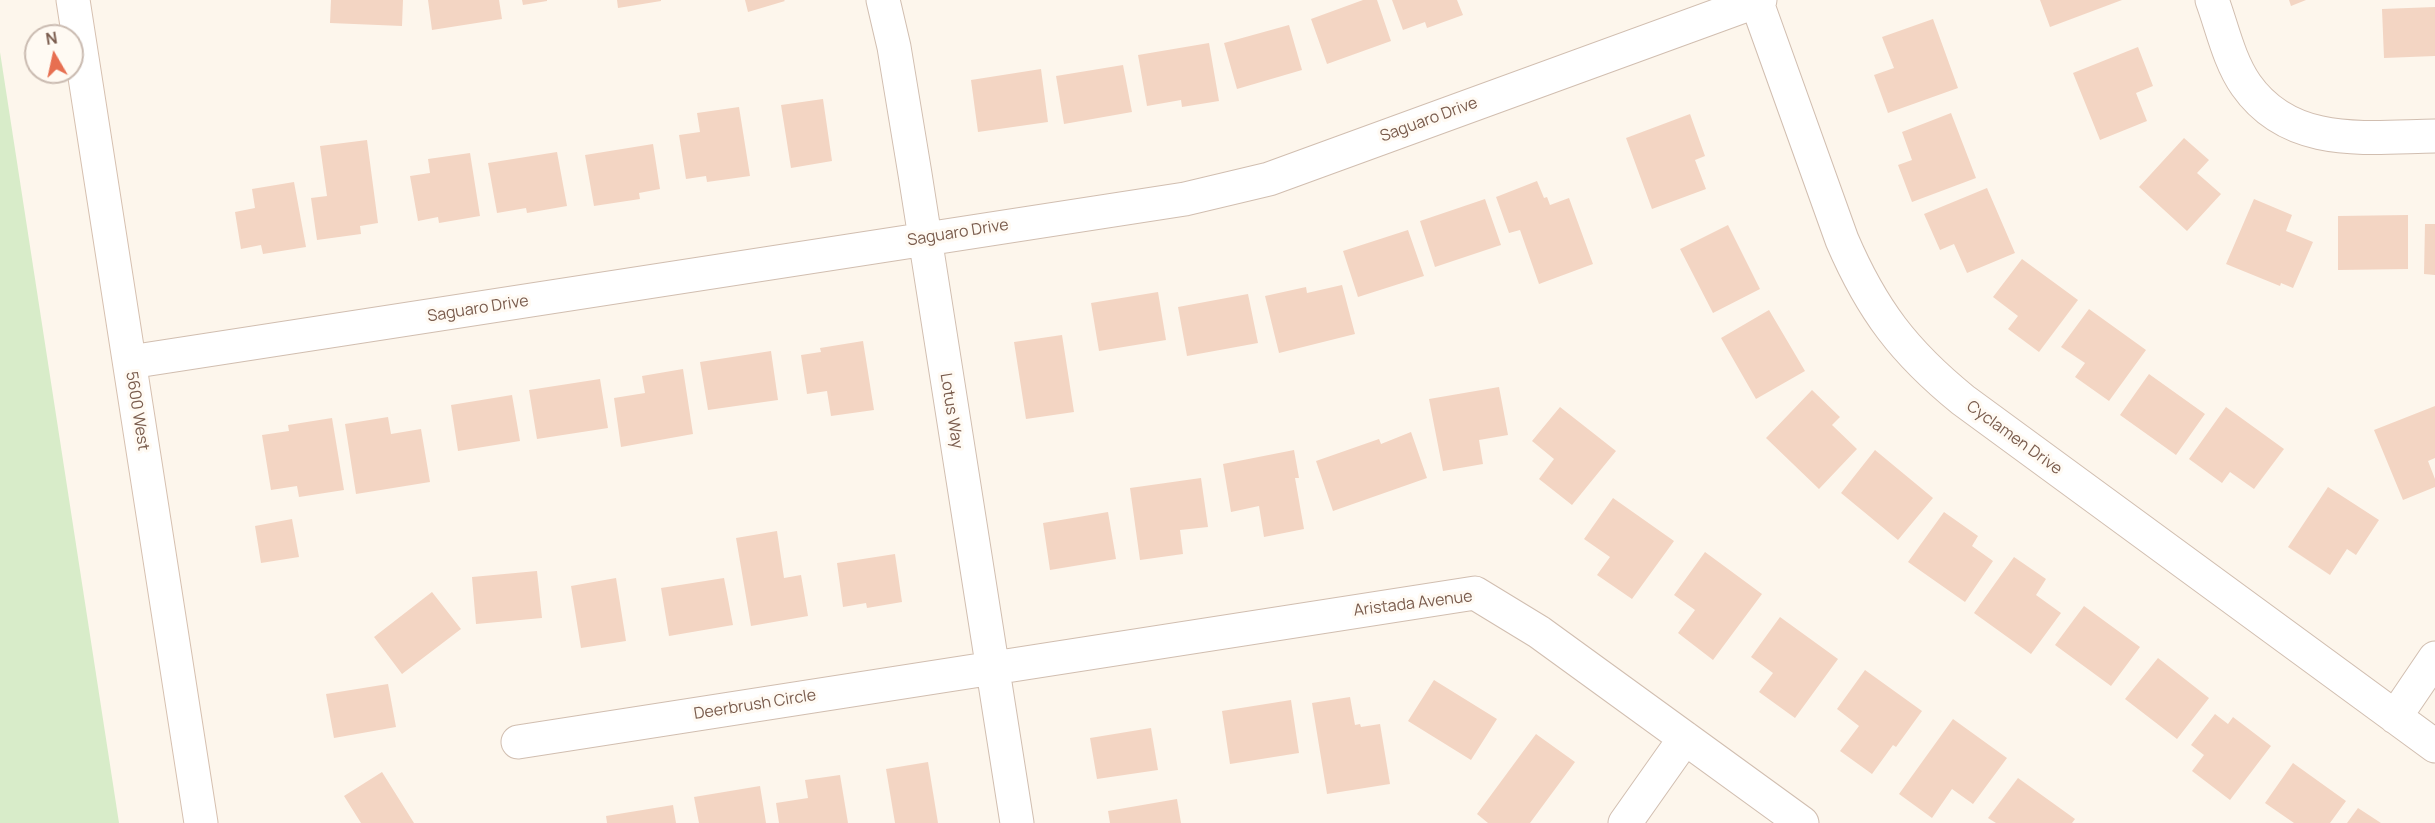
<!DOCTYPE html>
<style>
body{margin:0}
#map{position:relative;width:2435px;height:823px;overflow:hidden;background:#fdf6ec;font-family:Manrope,sans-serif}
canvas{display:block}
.north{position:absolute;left:24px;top:24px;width:60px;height:60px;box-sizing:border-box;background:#fffaf3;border:2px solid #cabbb1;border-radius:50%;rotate:351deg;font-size:16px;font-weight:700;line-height:24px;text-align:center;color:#7a5c4d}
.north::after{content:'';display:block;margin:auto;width:21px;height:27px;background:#e76f51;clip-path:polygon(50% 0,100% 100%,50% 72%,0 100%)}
</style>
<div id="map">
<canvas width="2435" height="823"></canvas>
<div class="north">N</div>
</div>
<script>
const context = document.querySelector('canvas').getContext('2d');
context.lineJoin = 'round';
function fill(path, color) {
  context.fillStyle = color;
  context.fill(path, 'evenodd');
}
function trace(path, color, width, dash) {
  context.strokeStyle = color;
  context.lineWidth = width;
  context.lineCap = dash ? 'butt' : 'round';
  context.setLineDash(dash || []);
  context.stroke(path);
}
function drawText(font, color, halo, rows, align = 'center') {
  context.font = font + ' Manrope,sans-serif';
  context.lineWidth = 6;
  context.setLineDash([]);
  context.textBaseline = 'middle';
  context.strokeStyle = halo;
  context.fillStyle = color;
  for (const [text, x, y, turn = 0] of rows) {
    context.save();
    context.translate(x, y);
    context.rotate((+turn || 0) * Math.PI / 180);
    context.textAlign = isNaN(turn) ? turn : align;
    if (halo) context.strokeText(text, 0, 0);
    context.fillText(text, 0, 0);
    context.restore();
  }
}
const green = new Path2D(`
 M0 52 119 823H0Z`);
const building = new Path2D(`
 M331 0H403L402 26 330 23Z
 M428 0H499L502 19 432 30Z
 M522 0H547V1L523 5Z
 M617 0H661V1L618 8Z
 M745 0H784L785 1 748 12Z
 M1363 0H1377L1391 41 1327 64 1311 19Z
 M1392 0H1457L1463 15 1427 28 1425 22 1403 30Z
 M2040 0H2122L2050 27Z
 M2289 0H2306L2291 6Z
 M2435 7V56L2384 58 2382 9Z
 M1933 19 1958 88 1888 113 1874 75 1894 68 1882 37Z
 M1289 25 1302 70 1237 89 1224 43Z
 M1209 43 1219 101 1182 107 1181 100 1147 106 1138 55Z
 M2138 47 2153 86 2136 93 2147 121 2100 140 2073 73Z
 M1123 65 1132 112 1064 124 1056 76Z
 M1041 69 1048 122 978 132 971 80Z
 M823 99 832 161 791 168 781 105Z
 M739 107 750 176 707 182 706 176 686 179 679 135 700 132 697 113Z
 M1951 113 1976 178 1912 202 1898 165 1912 160 1902 132Z
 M1690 114 1705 156 1695 160 1706 189 1652 209 1626 138Z
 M2184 138 2209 160 2197 173 2221 194 2187 231 2139 187Z
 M367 140 378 223 360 226 361 234 317 240 311 198 327 196 320 146Z
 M653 144 660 189 639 193 640 199 594 206 585 155Z
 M557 152 567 206 527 213 526 208 497 213 488 163Z
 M470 153 480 216 439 223 438 217 418 221 410 176 430 173 428 159Z
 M1537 181 1544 198 1547 197 1550 205 1569 198 1593 264 1539 284 1520 230 1509 233 1496 197Z
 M294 182 306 247 263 254 261 245 241 249 235 212 255 208 252 189Z
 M1987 188 2015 253 1967 273 1954 244 1940 250 1924 214Z
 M1485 199 1501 245 1435 267 1420 221Z
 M2254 199 2292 215 2286 231 2313 242 2293 288 2281 283 2280 286 2226 264Z
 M2408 215V269L2338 270V216Z
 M2425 224H2435V275L2424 274Z
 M1728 225 1760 289 1713 313 1680 249Z
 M1408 230 1424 276 1358 297 1343 251Z
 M2022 259 2078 300 2039 352 2008 329 2018 316 1993 297Z
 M1342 285 1355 334 1279 353 1265 296 1306 287 1307 293Z
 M1158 292 1166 340 1099 351 1091 303Z
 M1248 294 1258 343 1187 356 1178 307Z
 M2089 309 2146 350 2109 401 2075 377 2085 363 2061 347Z
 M1769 310 1805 371 1756 399 1721 338Z
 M1062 335 1074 412 1026 419 1014 342Z
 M863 341 874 410 831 416 827 391 807 394 801 355 821 352 820 348Z
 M771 351 778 400 708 410 700 362Z
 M683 369 693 434 621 447 614 398 645 393 642 376Z
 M2149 374 2205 414 2176 455 2120 415Z
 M600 379 608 428 537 439 529 390Z
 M1499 387 1508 435 1479 440 1483 464 1443 471 1429 399Z
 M1812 390 1840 417 1832 425 1857 449 1819 489 1766 438Z
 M512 395 520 441 458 451 451 405Z
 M2435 406V458L2428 461 2435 479V487L2403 500 2374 430Z
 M1560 407 1616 451 1572 505 1539 479 1554 459 1532 441Z
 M2226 407 2284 449 2254 489 2230 472 2222 483 2189 459Z
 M388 417 391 434 421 429 430 482 356 494 345 424Z
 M332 418 344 490 299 497 297 486 271 490 262 435 289 431 288 425Z
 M1411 432 1427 478 1333 511 1316 461 1379 439 1381 444Z
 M1294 450 1299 478H1295L1304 529 1264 537 1259 506 1231 512 1223 464Z
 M1875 450 1933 498 1898 540 1841 493Z
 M1201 478 1208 527 1180 530 1183 554 1140 560 1130 488Z
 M2328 487 2379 520 2356 555 2347 549 2330 575 2288 547Z
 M1613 498 1674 541 1632 599 1597 575 1610 557 1584 539Z
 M1108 512 1116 559 1050 570 1043 523Z
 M1944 512 1978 536 1972 546 1993 561 1965 602 1908 562Z
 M292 519 299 557 261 563 255 526Z
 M777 531 784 578 801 575 808 616 751 626 736 538Z
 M1705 552 1762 594 1713 660 1678 633 1695 610 1674 595Z
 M895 554 902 602 867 608 866 603 843 607 837 563Z
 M2014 557 2046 579 2036 595 2061 613 2031 654 1974 613Z
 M537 571 542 618 476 624 472 577Z
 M616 578 626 641 581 648 571 586Z
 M724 578 733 625 669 636 661 588Z
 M432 592 461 629 402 674 374 637Z
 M2084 606 2140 647 2111 686 2055 645Z
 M1780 617 1838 659 1795 718 1759 692 1773 673 1751 657Z
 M2158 658 2209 698 2177 739 2125 699Z
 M1865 670 1922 711 1896 747 1893 745 1872 774 1840 751 1859 726 1837 709Z
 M1434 680 1497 719 1471 760 1408 721Z
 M388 684 396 727 334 738 326 694Z
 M1350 697 1355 725 1360 724 1361 727 1380 724 1390 784 1327 794 1312 703Z
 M1291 700 1299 753 1230 764 1222 711Z
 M2215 714 2228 724 2233 717 2271 746 2230 800 2192 771 2204 755 2191 745Z
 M1953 719 2007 758 1973 804 1952 789 1932 818 1899 794Z
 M1151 728 1158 770 1097 779 1090 738Z
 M1536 734 1575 762 1530 823H1488L1477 814Z
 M928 762 938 823H895L886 769Z
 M2293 763 2346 801 2330 823H2294L2265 803Z
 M382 772 414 823H361L344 796Z
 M840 775 848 823H779L776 803 808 798 805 780Z
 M2018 778 2075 819 2072 823H1996L1988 818Z
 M760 786 766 823H699L694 797Z
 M1177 799 1181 823H1110L1108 811Z
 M673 805 676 823H607L606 816Z
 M2358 808 2381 823H2347Z`);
const minor = new Path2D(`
 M883 0 894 47 915 174 1017 823
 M1756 0 1842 240C1872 310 1904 352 1963 400L2435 746
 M2212 0C2222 27 2229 61 2246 85 2291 149 2367 137 2435 136
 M130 362 1185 199 1269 179 1760 0
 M2395 717 2435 658
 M518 742 1475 593 1539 632 1802 823
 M1625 823 1685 738`);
const secondary = new Path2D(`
 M73 0 201 823`);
const streetNames = [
 ["Saguaro Drive",1429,120,-20],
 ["Saguaro Drive",958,233,-9],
 ["Saguaro Drive",478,309,-9],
 ["5600 West",137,411,81],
 ["Lotus Way",951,411,81],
 ["Cyclamen Drive",2014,438,36],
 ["Aristada Avenue",1413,604,-7],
 ["Deerbrush Circle",755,705,-9]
];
fill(green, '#d8ecc9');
fill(building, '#f3d5c3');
trace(minor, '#d1beb0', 35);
trace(secondary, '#d6c0b0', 35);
trace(minor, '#fff', 33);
trace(secondary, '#fff', 33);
drawText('16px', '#7a5c4d', '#fffaf3', streetNames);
</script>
